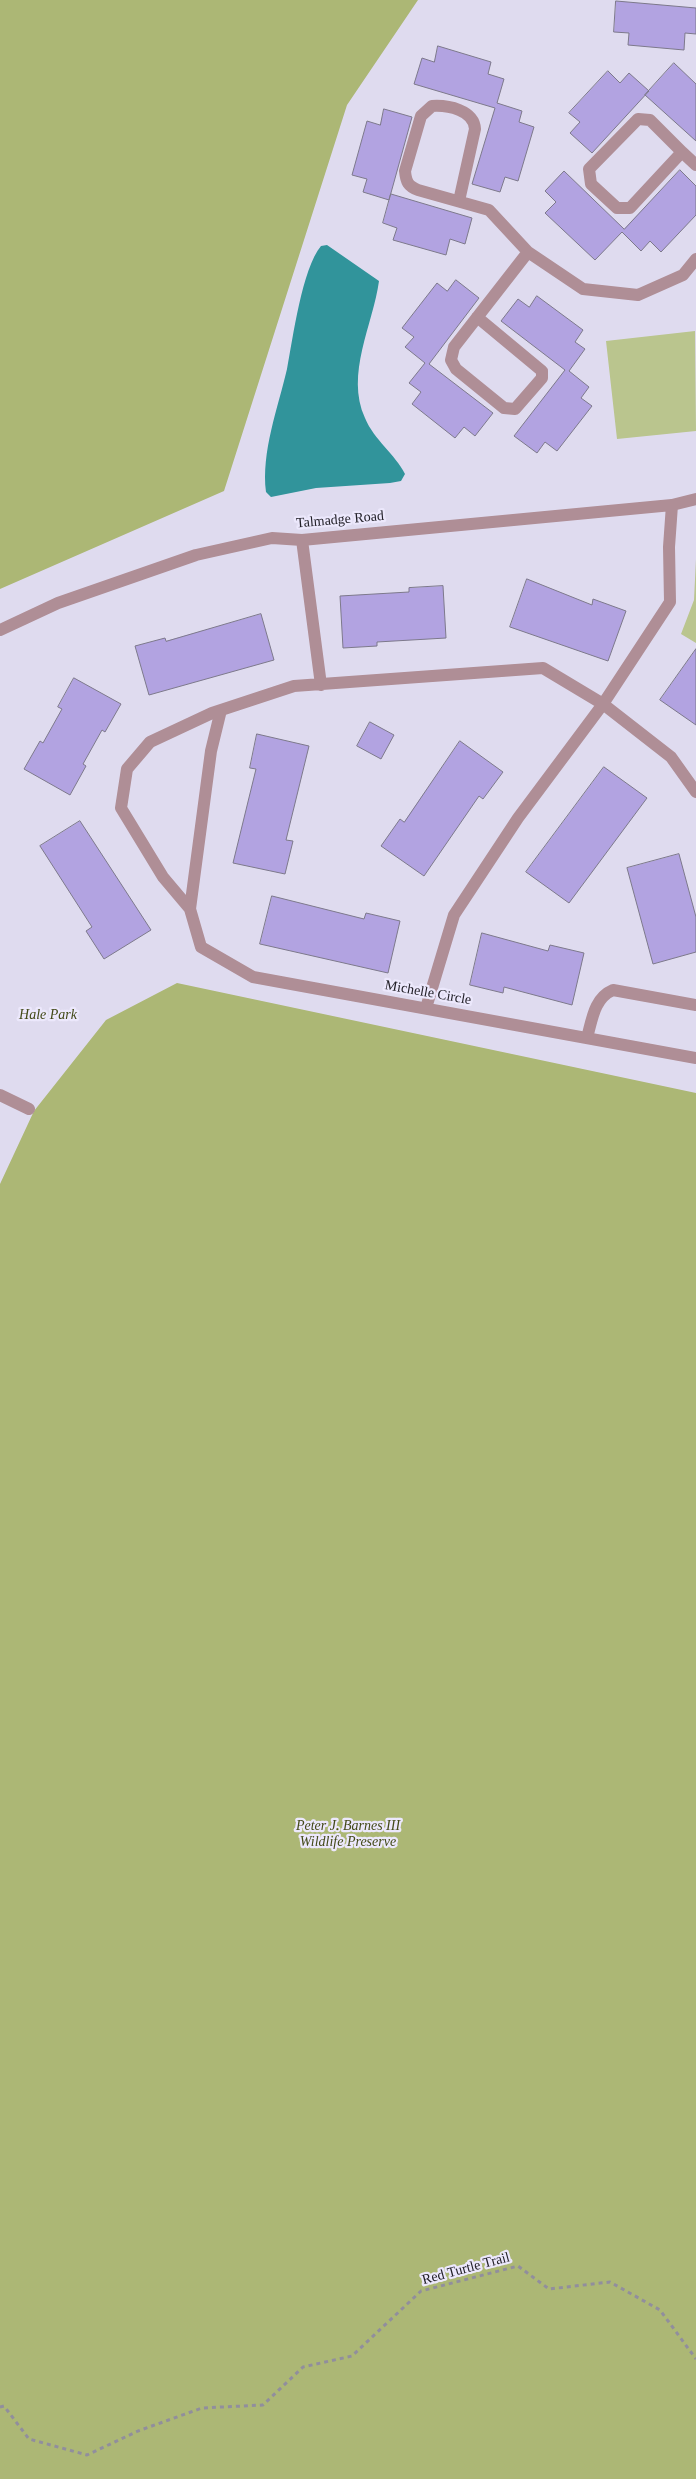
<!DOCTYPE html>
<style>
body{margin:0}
canvas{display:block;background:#dfdbef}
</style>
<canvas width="696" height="2479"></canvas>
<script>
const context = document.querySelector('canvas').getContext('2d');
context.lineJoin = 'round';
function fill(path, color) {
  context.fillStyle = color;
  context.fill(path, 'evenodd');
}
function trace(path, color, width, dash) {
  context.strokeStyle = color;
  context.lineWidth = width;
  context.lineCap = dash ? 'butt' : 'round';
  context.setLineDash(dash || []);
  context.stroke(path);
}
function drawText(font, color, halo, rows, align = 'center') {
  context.font = font + ' Georgia,serif';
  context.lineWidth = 4.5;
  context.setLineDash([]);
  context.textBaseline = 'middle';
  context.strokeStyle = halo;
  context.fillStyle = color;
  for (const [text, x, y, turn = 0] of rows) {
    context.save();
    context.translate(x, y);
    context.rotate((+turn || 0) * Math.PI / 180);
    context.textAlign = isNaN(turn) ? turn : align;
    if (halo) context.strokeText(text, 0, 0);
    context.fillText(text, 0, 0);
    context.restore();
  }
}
const green = new Path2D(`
 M695 331 696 431 617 439 606 341Z
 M696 559V643L681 634 694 600Z`);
const forest = new Path2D(`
 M0 0H418L347 105 224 491 0 589Z
 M177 983 696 1093V2479H0V1184L34 1111 106 1020Z`);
const water = new Path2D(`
 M327 245 379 281C373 325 345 374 365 418 374 440 395 454 405 474L401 481 390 483 316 488 271 497 266 492C261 452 278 408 287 369 293 338 302 269 321 246Z`);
const building = new Path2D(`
 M616 1 696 8V34L685 33 684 50 628 45 629 33 614 32Z
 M438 46 491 62 488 74 504 79 497 103 522 111 519 122 534 127 518 181 505 177 500 192 472 184 495 108 414 84 422 58 434 62Z
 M674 63 696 84V141L645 95Z
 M608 71 620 83 629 73 649 91 592 153 570 133 580 122 569 113Z
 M384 109 412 117 389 200 363 192 367 179 352 175 367 121 380 125Z
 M680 170 696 186V215L661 252 650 241 641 251 622 232 595 260 545 213 556 202 545 191 564 171 624 229Z
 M391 194 472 218 465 244 450 239 446 255 393 240 397 228 383 223Z
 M456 280 479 298 429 364 493 413 475 436 464 427 455 438 412 404 421 392 409 383 425 363 405 347 414 337 402 328 437 283 447 291Z
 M537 296 583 330 575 342 585 349 569 371 589 387 581 398 592 406 557 451 545 442 537 453 514 436 565 370 501 321 518 299 529 307Z
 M527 579 592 605 593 599 626 611 608 661 510 627Z
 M443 586 446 638 377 642V646L343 648 340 596 409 592V588Z
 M261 614 274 660 149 695 135 646 165 638 166 641Z
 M696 649V725L660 700Z
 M74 678 121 704 105 732 102 730 83 764 86 766 70 795 24 769 40 741 43 743 62 709 58 707Z
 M370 722 394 735 381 759 357 746Z
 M257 734 309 746 286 840 293 841 285 874 233 863 256 769 250 768Z
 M460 741 503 772 483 799 479 796 424 876 381 846 400 819 404 822Z
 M604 767 647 798 569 903 526 872Z
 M80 821 151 930 104 959 86 931 92 927 40 846Z
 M679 854 696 917V952L653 964 627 868Z
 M272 896 364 919 366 913 400 921 388 973 260 944Z
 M482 933 548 951 550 945 584 953 572 1005 504 987 503 993 470 985Z`);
const path = new Path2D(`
 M0 2407 4 2406 29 2439 87 2455 138 2431 202 2408 263 2405 303 2367 352 2356 421 2291 518 2266 549 2289 610 2282 660 2310 696 2359`);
const minor = new Path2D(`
 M682 152 630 208H617L591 184 589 169 638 119 650 120 682 152 696 165
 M459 201 475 129C474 110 448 105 432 106L421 116 405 171C406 182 408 186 418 190L489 210 528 252 583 289 638 295 683 275 696 259
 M477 317 542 371V378L515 409 504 408 456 369 451 360 454 347 528 252
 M302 540 321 685
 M0 630 58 603 196 555 272 538 302 540 672 505 696 499
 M696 792 671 757 603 704 543 668 294 686 212 713 150 742 127 769 121 808 163 877 190 909 201 947 253 977 696 1058
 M190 909 211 751 221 710
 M426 1008 454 915 518 818 603 704 670 602 669 547 672 505
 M587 1038C592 1020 594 998 613 990L696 1005
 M0 1095 29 1109`);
const streetNames = [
 ["Talmadge Road",340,520,-5],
 ["Michelle Circle",428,993,10],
 ["Red Turtle Trail",466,2269,-15]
];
const parkNames = [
 ["Hale Park",48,1015],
 ["Peter J. Barnes III",348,1826],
 ["Wildlife Preserve",348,1842]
];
fill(green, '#bac58e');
fill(forest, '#acb775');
fill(water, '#31949b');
fill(building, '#b2a3e1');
trace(building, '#7d798b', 1);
trace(path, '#918e9d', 3, [4, 4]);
trace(minor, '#af8e96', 12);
drawText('14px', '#222028', '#ece8fc', streetNames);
drawText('italic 14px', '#424917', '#ece8fc', parkNames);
</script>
